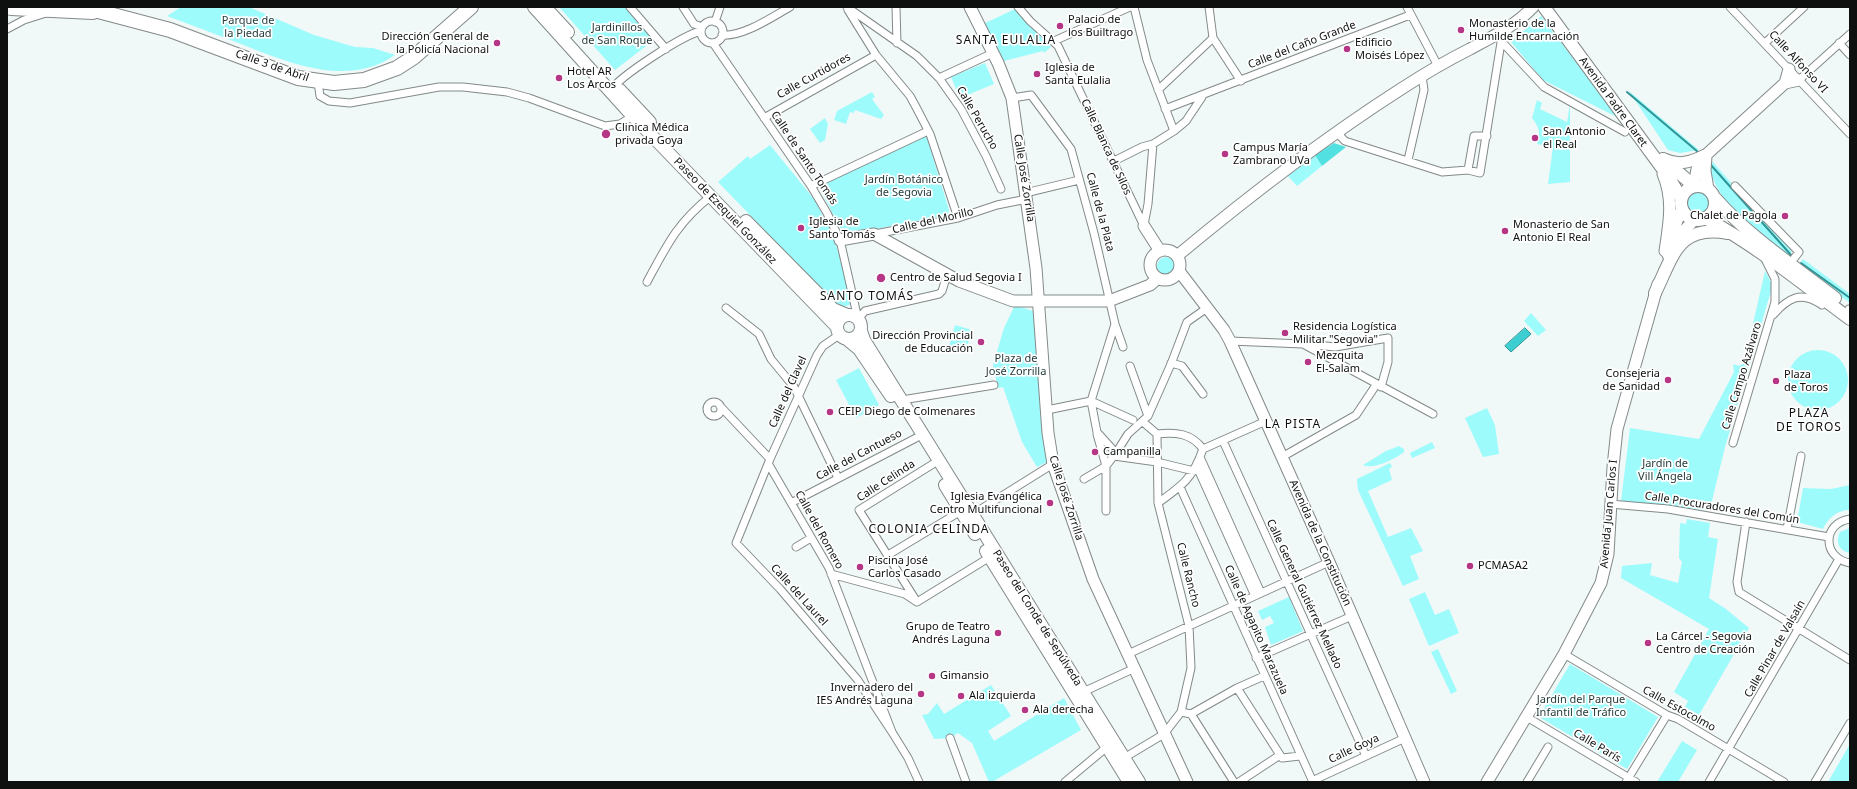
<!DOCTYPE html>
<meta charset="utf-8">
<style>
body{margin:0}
#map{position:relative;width:1857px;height:789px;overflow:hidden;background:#f1f8f8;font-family:"Noto Sans",sans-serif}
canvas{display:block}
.frame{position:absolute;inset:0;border:8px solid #0e1010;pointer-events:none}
</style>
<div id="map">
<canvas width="1857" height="789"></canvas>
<div class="frame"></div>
</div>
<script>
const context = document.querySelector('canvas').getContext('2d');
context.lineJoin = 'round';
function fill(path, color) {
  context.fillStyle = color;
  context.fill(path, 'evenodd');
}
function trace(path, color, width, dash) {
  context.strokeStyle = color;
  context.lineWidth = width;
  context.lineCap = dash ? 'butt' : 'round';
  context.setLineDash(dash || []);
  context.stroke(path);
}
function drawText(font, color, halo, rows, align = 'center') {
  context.font = font + ' "Noto Sans",sans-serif';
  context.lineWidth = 3.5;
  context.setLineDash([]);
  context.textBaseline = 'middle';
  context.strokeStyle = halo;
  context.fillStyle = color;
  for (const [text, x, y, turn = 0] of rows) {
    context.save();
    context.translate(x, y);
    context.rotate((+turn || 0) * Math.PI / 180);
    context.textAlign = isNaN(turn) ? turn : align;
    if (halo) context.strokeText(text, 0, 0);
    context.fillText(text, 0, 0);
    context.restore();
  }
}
const green = new Path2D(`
 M181 7H249L314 35 355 47 373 48 395 55C348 88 289 63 241 44 217 35 192 25 167 16Z
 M559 7H626L655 39 615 70Z
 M1015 9 1051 47 1044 53 1043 51 1000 62 981 25Z
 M1541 16 1617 117 1543 80 1511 42Z
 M985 63 994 84 960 98 951 77Z
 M1629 91 1699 150 1680 153 1668 150Z
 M872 92 875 97 872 99 884 115 881 119 855 110 854 113 850 112 846 124 834 120 837 111Z
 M1537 100 1542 103 1540 109 1567 122 1570 104V182L1548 184 1553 147 1537 144C1541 133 1539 127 1532 118Z
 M825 118 828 124 825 140 820 143 810 129Z
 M926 135 949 210 948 215 844 235 819 187Z
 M770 145 814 199 834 237 852 304 840 308 718 182 748 156 750 159Z
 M1315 155 1322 166 1297 186 1288 176Z
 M1710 159 1792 251 1787 257C1761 235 1707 197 1710 159Z
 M1686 202a12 12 0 1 1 24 0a12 12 0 1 1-24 0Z
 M1157 266a9 9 0 1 1 18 0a9 9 0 1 1-18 0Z
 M1803 259 1850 294V303L1798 266Z
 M1765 271 1771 282V291L1725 447 1710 509 1699 510 1621 501 1630 428 1699 439 1734 372 1733 364 1739 366 1744 363Z
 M1015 305 1036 312 1044 443 1049 461 1037 467 1022 442 1003 387 998 388 993 365 1004 328Z
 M1531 313 1546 330 1538 336 1524 321Z
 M955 325 972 330 966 351 949 346Z
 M1788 380a30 30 0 1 1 60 0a30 30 0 1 1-60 0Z
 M859 368 879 405 856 418 836 380Z
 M1487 408 1495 425 1499 454 1483 457 1465 418Z
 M1432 442 1435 448 1412 458 1410 453Z
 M1399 446 1404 449V452C1395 459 1374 470 1363 465L1386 451Z
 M1390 463 1392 467 1389 469 1392 480 1368 491 1388 537 1411 528 1423 551 1410 556 1419 579 1403 586 1358 490 1357 479Z
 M1850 485V510C1837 510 1828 518 1823 529L1797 522 1803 488 1831 489Z
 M1687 519 1710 523 1708 537 1718 539 1709 598 1726 609 1749 628 1699 715 1685 707 1688 701 1674 692 1709 629 1621 578 1622 566 1652 563 1650 575 1678 583 1682 562 1679 558 1680 523 1686 524Z
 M1850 528V553C1839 551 1835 542 1840 532Z
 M1425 592 1435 615 1449 609 1459 633 1429 646 1409 599Z
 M1289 597 1303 631 1271 645 1265 627 1274 623 1270 616 1262 620 1258 611Z
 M1438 649 1457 691 1451 694 1431 652Z
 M1570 664 1658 717 1627 769 1539 717Z
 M991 685 1011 716 988 731 994 741 1064 698 1081 730 992 782H989L972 743 958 733 950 738 934 739 922 715 928 714 937 703 944 714Z
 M1682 741 1697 750 1678 782H1657Z
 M1850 744V782H1828Z`);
const forest = new Path2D(`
 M1334 143 1346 147 1322 166 1315 155Z`);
const water = new Path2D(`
 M1525 328 1531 334 1511 352 1505 346Z`);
const stream = new Path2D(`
 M1627 92 1698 152
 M1710 164 1791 255
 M1801 263 1850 298`);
const street = new Path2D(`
 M630 7 666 49
 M683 7 694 24 702 27
 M847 7 917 56 939 78 961 109 986 156 1001 189
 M896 7 897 43
 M1018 7 1030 21 1058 46 1144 226
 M1134 7 1147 60 1174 131
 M1209 7 1213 38 1241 81
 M1407 7 1438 66
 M1730 7 1850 134
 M848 10 876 55 910 96 916 107 930 134 958 218
 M701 32a11 11 0 1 1 22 0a11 11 0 1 1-22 0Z
 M715 22 720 7
 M7 29 24 20 46 13
 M722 35C743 37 772 17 790 7
 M1054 41 1130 7
 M1502 42 1544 87 1625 132
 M713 43 811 186 827 213 840 240 858 319
 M1765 43 1804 7
 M1839 43 1850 55
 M939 78 993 53
 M1799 80 1850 34
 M318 82 320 96 329 101 350 103 439 87H463L507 92 529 98 605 126 620 124 633 116
 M1158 90 1213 38
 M610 91C620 76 683 35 701 31
 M1012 98 1031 95 1071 149 1094 233 1115 324 1123 347
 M1165 109 1410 15
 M764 118 876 55
 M1339 129 1341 137 1345 141 1442 172 1468 170 1480 173 1503 30
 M1408 160 1424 90 1422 76
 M1114 161 1142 147 1153 144 1174 131 1186 121 1202 97
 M1468 170 1474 136H1487
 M811 186 928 131
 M1735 186 1799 252 1792 261
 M1025 193 1079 180
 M1144 225 1148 204 1153 144
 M875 234 958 218 997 205 1027 199
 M647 282C667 245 677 223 711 196
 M726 308 759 334 771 359 794 387 838 478
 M1849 309H1850
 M1773 315C1788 298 1801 290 1822 305
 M858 319 865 311 939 294 942 291 947 275
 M1115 324 1091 401 1097 432 1116 453
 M839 335 823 346 817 355 770 459 736 543 780 589 857 679 892 732
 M1230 341 1303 344 1433 414
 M1307 344 1335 347 1388 338V362L1381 387
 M1171 363 1182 366 1203 394
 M1130 366 1148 416
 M902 400 994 385
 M707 409a7 7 0 1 1 14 0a7 7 0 1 1-14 0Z
 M720 406 770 459
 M1047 410 1091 401 1133 420
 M1097 434 1106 466V511
 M1157 434C1176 432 1191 433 1203 449
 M1223 441 1366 756
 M1733 443 1775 302V279L1765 259
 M1114 456 1157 462 1194 471
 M1200 457 1261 593
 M1282 457 1356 415 1376 385
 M769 465 829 568 892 732 908 758 919 782
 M1197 467 1255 596
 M1084 479 1106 466 1116 453 1128 434 1148 416 1171 364 1187 322 1207 308
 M1180 487 1313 782
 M791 503 916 438
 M1158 503C1183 485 1193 478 1203 449L1266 421
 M1610 504 1668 509 1829 537
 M973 514 1053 464
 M1850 519C1822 523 1822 558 1850 563
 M1746 522 1737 582 1739 592 1850 660
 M1787 529 1801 456
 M796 547 811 538
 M888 555 961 511
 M831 574 905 594 917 602 990 557
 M917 602 859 510 933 464
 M1128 654 1329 562
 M1564 654 1667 715 1678 719 1784 782
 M1256 658 1352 616
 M1237 688 1282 758 1300 756
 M1083 692 1135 668
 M1181 712 1191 714 1237 688 1264 676
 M1191 714 1234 782
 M1525 716 1636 782
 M950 738 966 782
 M1124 758 1164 734 1181 712 1191 668 1189 626 1158 503 1157 434 1143 422
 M1312 781 1405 738
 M1065 782 1107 747
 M1239 782 1280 755
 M1527 782 1548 747
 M1626 782 1667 715
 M1709 782 1839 559
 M1815 782 1850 723`);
const secondary = new Path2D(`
 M970 7 998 63 1012 98 1036 268 1048 433 1053 464 1093 579 1187 782
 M1785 83 1789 69
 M1706 156 1705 171 1708 189
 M1664 159C1679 166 1691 162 1705 155
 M1663 174C1674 200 1669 224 1665 251
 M1694 186 1697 169 1707 154 1785 83 1799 80
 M1144 226 1160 251
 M1673 231 1682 208
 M840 240 874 234 959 281 1013 301H1109L1150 285 1158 278
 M1150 265a15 15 0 1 1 30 0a15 15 0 1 1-30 0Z
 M1668 255 1677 238 1695 219
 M1177 256C1249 196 1323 139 1401 89 1424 74 1446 61 1470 49 1492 37 1515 26 1533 7
 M1179 271 1224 330 1230 341 1329 562 1424 782
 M1487 782 1564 654 1601 583 1608 554 1613 467 1617 429 1658 284`);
const primary = new Path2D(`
 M534 7 628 111 836 326
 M545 7 568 32
 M1544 7 1668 176 1681 198
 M620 90 650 122
 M1663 159 1694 186
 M1681 203a17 17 0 1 1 34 0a17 17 0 1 1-34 0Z
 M1715 198C1749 237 1794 266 1835 298
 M1705 218C1757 246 1803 284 1850 319
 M746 221 833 309 847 315
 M1655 293C1673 256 1678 224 1728 233
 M837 327a12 12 0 1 1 24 0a12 12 0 1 1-24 0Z
 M861 331 864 340 1139 782
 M848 340 859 349 891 396
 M945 485 975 534
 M986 551 1129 782`);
const highway = new Path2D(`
 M83 7 170 30 298 78 334 83 364 80 397 68 414 57 471 7
 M11 8 93 12`);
const markers = [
 [1060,26,4,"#b43685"],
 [1461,30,4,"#b43685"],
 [497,43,4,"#b43685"],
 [1347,49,4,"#b43685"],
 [1037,74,4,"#b43685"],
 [559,78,4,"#b43685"],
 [606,134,5,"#b43685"],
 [1535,138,4,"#b43685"],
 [1225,154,4,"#b43685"],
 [1785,216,4,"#b43685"],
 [801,228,4,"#b43685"],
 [1505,231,4,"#b43685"],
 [881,278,5,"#b43685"],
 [1285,333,4,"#b43685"],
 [981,342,4,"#b43685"],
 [1308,362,4,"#b43685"],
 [1668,380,4,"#b43685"],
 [1776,381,4,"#b43685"],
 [830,412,4,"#b43685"],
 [1095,452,4,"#b43685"],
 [1050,503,4,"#b43685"],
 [1470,566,4,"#b43685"],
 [860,567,4,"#b43685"],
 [998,633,4,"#b43685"],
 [1648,643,4,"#b43685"],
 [932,676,4,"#b43685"],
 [921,694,4,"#b43685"],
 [961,696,4,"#b43685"],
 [1025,710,4,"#b43685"]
];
const poiNames = [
 ["Palacio de",1068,20],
 ["los Builtrago",1068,33],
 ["Monasterio de la",1469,24],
 ["Humilde Encarnación",1469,37],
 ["Dirección General de",489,37,"right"],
 ["la Policía Nacional",489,50,"right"],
 ["Edificio",1355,43],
 ["Moisés López",1355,56],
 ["Iglesia de",1045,68],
 ["Santa Eulalia",1045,81],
 ["Hotel AR",567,72],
 ["Los Arcos",567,85],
 ["Clinica Médica",615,128],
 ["privada Goya",615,141],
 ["San Antonio",1543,132],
 ["el Real",1543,145],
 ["Campus María",1233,148],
 ["Zambrano UVa",1233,161],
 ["Chalet de Pagola",1777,216,"right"],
 ["Iglesia de",809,222],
 ["Santo Tomás",809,235],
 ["Monasterio de San",1513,225],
 ["Antonio El Real",1513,238],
 ["Centro de Salud Segovia I",890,278],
 ["Residencia Logística",1293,327],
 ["Militar \"Segovia\"",1293,340],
 ["Dirección Provincial",973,336,"right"],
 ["de Educación",973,349,"right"],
 ["Mezquita",1316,356],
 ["El-Salam",1316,369],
 ["Consejeria",1660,374,"right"],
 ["de Sanidad",1660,387,"right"],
 ["Plaza",1784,375],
 ["de Toros",1784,388],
 ["CEIP Diego de Colmenares",838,412],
 ["Campanilla",1103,452],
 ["Iglesia Evangélica",1042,497,"right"],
 ["Centro Multifuncional",1042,510,"right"],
 ["Piscina José",868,561],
 ["Carlos Casado",868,574],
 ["PCMASA2",1478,566],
 ["Grupo de Teatro",990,627,"right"],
 ["Andrés Laguna",990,640,"right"],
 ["La Cárcel - Segovia",1656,637],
 ["Centro de Creación",1656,650],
 ["Gimansio",940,676],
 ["Invernadero del",913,688,"right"],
 ["IES Andrés Laguna",913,701,"right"],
 ["Ala izquierda",969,696],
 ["Ala derecha",1033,710]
];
const parkNames = [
 ["Parque de",248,21],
 ["la Piedad",248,34],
 ["Jardinillos",617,28],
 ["de San Roque",617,41],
 ["Jardín Botánico",904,180],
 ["de Segovia",904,193],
 ["Plaza de",1016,359],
 ["José Zorrilla",1016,372],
 ["Jardín de",1665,464],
 ["Vill Ángela",1665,477],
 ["Jardín del Parque",1581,700],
 ["Infantil de Tráfico",1581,713]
];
const streetNames = [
 ["Calle del Caño Grande",1302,45,-21],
 ["Calle Alfonso VI",1798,62,47],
 ["Calle 3 de Abril",272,66,19],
 ["Calle Curtidores",814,76,-29],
 ["Avenida Padre Claret",1613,102,54],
 ["Calle Perucho",977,118,60],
 ["Calle Blanca de Silos",1106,147,65],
 ["Calle de Santo Tomás",804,158,56],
 ["Calle José Zorrilla",1024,178,81],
 ["Paseo de Ezequiel González",725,211,46],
 ["Calle de la Plata",1100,212,75],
 ["Calle del Morillo",933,221,-13],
 ["Calle Campo Azálvaro",1742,376,-73],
 ["Calle del Clavel",788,392,-66],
 ["Calle del Cantueso",859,455,-28],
 ["Calle Celinda",886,481,-33],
 ["Calle José Zorrilla",1066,498,72],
 ["Calle Procuradores del Común",1722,508,9],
 ["Avenida Juan Carlos I",1609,514,-85],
 ["Calle del Romero",819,530,61],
 ["Avenida de la Constitución",1320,543,66],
 ["Calle Rancho",1188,575,76],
 ["Calle General Gutiérrez Mellado",1304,594,65],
 ["Calle del Laurel",799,595,48],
 ["Paseo del Conde de Sepúlveda",1037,618,58],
 ["Calle de Agapito Marazuela",1256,630,66],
 ["Calle Pinar de Valsaín",1775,649,-60],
 ["Calle Estocolmo",1679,709,29],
 ["Calle París",1597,746,31],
 ["Calle Goya",1354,749,-25]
];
const neighbourhoodNames = [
 ["SANTA EULALIA",1006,41],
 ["SANTO TOMÁS",867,297],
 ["PLAZA",1809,414],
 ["DE TOROS",1809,428],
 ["LA PISTA",1293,425],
 ["COLONIA CELINDA",929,530]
];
fill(green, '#9efbfb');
fill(forest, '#53e0e1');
fill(water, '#3cced0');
trace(water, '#2e9596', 1);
trace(stream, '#2e9596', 2);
trace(street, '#838989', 9);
trace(secondary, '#838989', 13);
trace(primary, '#838989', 14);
trace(highway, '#838989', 16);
trace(street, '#fff', 7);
trace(secondary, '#fff', 11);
trace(primary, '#fff', 12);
trace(highway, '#fff', 14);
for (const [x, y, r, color] of markers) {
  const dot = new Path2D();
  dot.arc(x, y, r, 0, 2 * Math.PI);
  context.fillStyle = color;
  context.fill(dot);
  trace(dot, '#fff', 1.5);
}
drawText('11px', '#0e1010', '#fff', poiNames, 'left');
drawText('11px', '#1e3636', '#fff', parkNames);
drawText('11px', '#0e1010', '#fff', streetNames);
context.letterSpacing = '1px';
drawText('12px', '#0e1010', '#fff', neighbourhoodNames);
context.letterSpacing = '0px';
</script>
